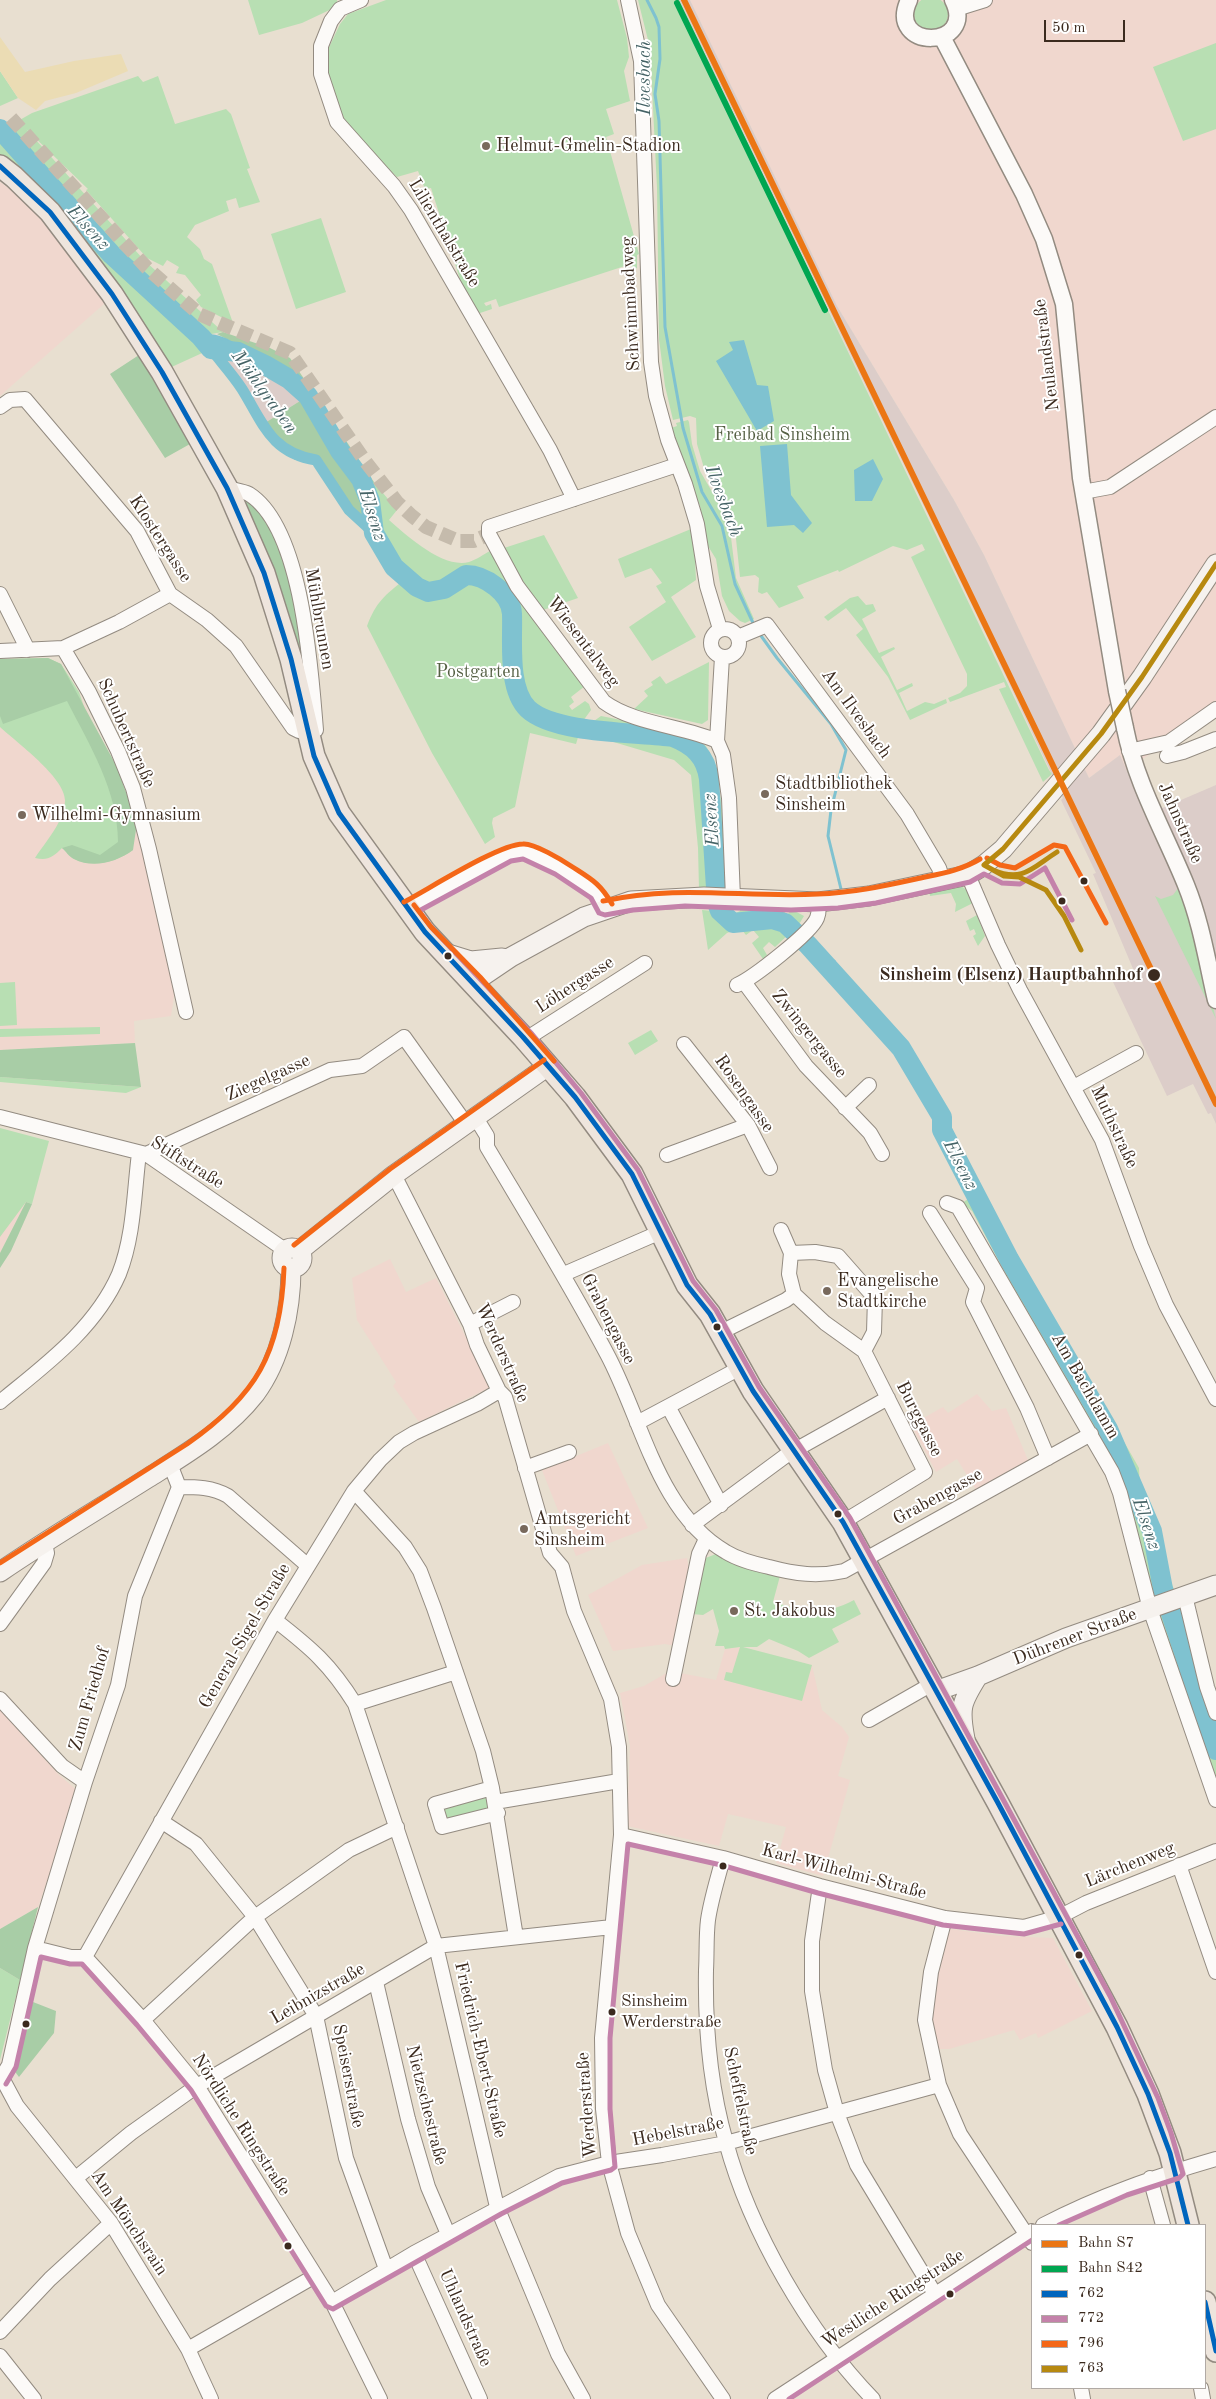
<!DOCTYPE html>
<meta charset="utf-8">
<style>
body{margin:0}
#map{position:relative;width:1216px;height:2399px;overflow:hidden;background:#e8dfd0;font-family:"Old Standard TT",serif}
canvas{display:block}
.legend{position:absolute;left:1031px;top:2224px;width:175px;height:165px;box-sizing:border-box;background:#fff;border:1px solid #b1aaa5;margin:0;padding:6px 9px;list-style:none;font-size:15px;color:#3b2a1e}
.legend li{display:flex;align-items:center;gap:10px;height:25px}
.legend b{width:25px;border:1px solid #b1aaa5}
.scale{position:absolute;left:1044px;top:20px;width:81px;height:22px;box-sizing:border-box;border:2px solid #3b2a1e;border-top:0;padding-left:6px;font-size:15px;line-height:18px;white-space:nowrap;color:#3b2a1e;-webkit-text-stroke:4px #fff;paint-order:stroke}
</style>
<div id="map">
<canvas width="1216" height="2399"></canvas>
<ul class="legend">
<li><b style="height:6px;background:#eb7614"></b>Bahn S7</li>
<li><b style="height:6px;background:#00a651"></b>Bahn S42</li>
<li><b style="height:6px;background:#0065bd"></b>762</li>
<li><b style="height:6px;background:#c482aa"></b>772</li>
<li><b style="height:6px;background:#f46717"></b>796</li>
<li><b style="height:6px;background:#b78910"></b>763</li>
</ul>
<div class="scale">50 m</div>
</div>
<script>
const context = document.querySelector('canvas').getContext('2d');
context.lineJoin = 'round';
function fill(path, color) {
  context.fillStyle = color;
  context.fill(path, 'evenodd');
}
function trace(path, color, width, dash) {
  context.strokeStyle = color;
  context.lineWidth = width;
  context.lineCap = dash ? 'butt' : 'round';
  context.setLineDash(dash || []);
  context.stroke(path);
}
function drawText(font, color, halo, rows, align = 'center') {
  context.font = font + ' "Old Standard TT",serif';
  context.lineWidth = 4;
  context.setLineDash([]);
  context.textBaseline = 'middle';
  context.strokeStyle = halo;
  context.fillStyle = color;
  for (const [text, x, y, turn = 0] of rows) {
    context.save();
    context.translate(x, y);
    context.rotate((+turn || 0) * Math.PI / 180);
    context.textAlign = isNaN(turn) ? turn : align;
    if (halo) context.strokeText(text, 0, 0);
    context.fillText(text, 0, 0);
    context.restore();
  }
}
const built = new Path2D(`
 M690 0H1216V710L1126 770 1119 756 1089 778 984 555 954 500 837 306Z
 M0 182 27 201 85 272 105 303 0 396Z
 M48 658 61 664 79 692 137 823 176 983 171 1016 134 1021 135 1043 0 1050V659Z
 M0 1169 26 1202 0 1253Z
 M390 1259 406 1292 436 1278 491 1387 419 1422 393 1386 396 1382 357 1320 352 1278Z
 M977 1394 992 1411 1006 1408 1028 1460 976 1490 957 1459 936 1472 911 1425 943 1407 948 1413Z
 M608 1443 648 1528 576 1556 542 1470Z
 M687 1558 689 1570 676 1646 665 1644 613 1651 588 1595 642 1565Z
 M740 1647 812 1665 822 1710 842 1727 849 1737 838 1776 850 1780 823 1876 776 1863 786 1827 728 1814 719 1846 627 1826 630 1746 620 1693 644 1686 670 1671 716 1680 725 1649Z
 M0 1710 59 1775 78 1791 38 1907 0 1929Z
 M950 1929 1001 1936 1053 1938 1092 2011 1038 2038 1036 2033 1020 2040 1014 2030 949 2049H937L932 2023 935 1995 941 1952Z`);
const industrial = new Path2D(`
 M679 0H690L837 306 954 500 984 555 1089 778 1120 755 1146 815 1216 785V1124L1211 1113 1208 1114 1193 1084 1167 1096 1113 982 1134 971 1093 874 1096 873 1061 800 1063 798 992 647Z
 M211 349 238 352 265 365 289 379 308 396 260 426 239 387Z`);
const green = new Path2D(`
 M914 14a17 17 0 1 1 34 0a17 17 0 1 1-34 0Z
 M248 0H337L338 6 302 23 259 35Z
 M386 0H617L627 38 629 57 624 71 630 101 606 109 614 134 606 137 639 254 637 255V268L633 269 631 264 499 307 496 299 484 303 486 306 491 304 492 309 477 314 465 295 431 188 425 189 418 171 397 177 346 127 330 87 324 58 340 24 348 14Z
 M638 0H679L1049 770 1052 774 1043 782 999 689 1006 687 1004 682 950 702 948 698 960 693 967 686V674L911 557 925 550 922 544 907 550 893 546 839 572 838 570 797 586 804 598 779 608 767 592 762 594 758 592 759 578 755 575 740 577 734 520 704 468 697 444 696 418 690 416 673 420 665 386 659 339 657 188 650 48Z
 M1216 43V129L1183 141 1153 67Z
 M0 71 18 98 0 106Z
 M138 76 143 82 158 76 175 124 226 109 231 114 250 168 247 169 260 202 239 208 236 198 226 201 229 211 195 225 187 237 200 249 204 259 212 264 233 323 201 307 196 300 201 295 185 275 176 273 179 267 167 260 163 266 147 258 86 190 88 189 26 129 144 260 223 332 200 336 211 349 165 370 0 158V135L9 142 18 121 32 113Z
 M321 218 346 292 296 309 271 234Z
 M662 400H665L671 428 677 426 676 423 688 420 689 422 692 444 700 471 729 521 736 578 754 619 745 623 740 621 729 611 722 596 716 559 708 546 700 506 667 422Z
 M374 482 397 510 389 520C406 535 443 569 469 562 476 560 484 554 490 551L504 577 585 686 571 697 574 702 569 706 572 710 585 701 589 704 591 710 583 721 576 744 530 733 515 807 493 818 492 823 495 837 485 844 432 753 367 626C376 602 385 595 404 580L386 565 375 537 377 531 368 491Z
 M691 529 694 540 696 580 671 597 696 637 652 661 629 627 666 602 656 586 662 583 651 568 625 578 618 559Z
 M544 535 578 598 543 610 528 590 504 548Z
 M858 596 866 605 873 604 876 611 862 619 879 653 894 647 895 649 881 657 897 690 912 683 913 686 899 693 907 711 925 702 934 704 946 699 947 703 910 720 888 677 856 635 863 629 846 608 828 621 824 617 850 598Z
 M48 658 61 664 79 692 133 850C116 862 94 868 74 859 70 857 66 851 62 848 53 857 48 861 35 858 46 841 64 822 65 801 66 778 16 742 0 727V659Z
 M709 662 708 720 702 724 634 709 648 696 644 691 653 685 651 682 660 676 666 684Z
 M601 716C632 722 660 727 690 738 694 739 701 741 704 744 723 763 728 863 722 889H699L698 848 691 775 674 760 590 735 594 721Z
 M959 885 967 890 973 903 955 912 956 904 951 893 930 896 929 889Z
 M1179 887 1192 924 1216 1019 1155 896 1161 899 1173 895Z
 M740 906 785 909V914H788L791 909 804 916 798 926 770 914 741 918 727 913V910L736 913 740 911Z
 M702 910 713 911 725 927C745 929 774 918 789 934L775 947 769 942 763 948 767 955 763 959 752 943 759 937 753 930 746 935 740 928 727 933 708 950Z
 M977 915 985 936 978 946 973 936 976 934 974 929 970 931 966 921Z
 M15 982 17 1025 0 1026V983Z
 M100 1027V1034L0 1037V1029Z
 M651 1030 658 1041 635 1055 628 1043Z
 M0 1077 141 1087 126 1093 0 1082Z
 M0 1128 49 1141 32 1204 26 1202 0 1237Z
 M959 1148 983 1195 1139 1468 1140 1491 1174 1590 1152 1598 1126 1498 972 1211 962 1203 968 1199 944 1154Z
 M716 1554 763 1573 780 1576 773 1602C806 1611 822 1617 854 1600L861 1614 832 1629 839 1642 809 1658 798 1651 769 1639 757 1647H743L812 1665 802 1701 724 1680 726 1672 732 1673 740 1647 725 1649 724 1646H715L719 1631 713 1609 703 1615 692 1614 703 1559Z
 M1181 1608 1216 1717V1779L1159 1615Z
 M489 1794 492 1809 445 1822 441 1807Z
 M0 1968 20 1980 0 2060Z`);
const forest = new Path2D(`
 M223 332 270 348 290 358 374 482 368 491 377 531 375 537 349 514 311 459 295 460 276 446 260 426 308 396C282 373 247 349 217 334Z
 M139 355 190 444 165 458 110 374Z
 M238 494 248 496 273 525 292 581 303 646 298 653 270 561Z
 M48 658 61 664 117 767 137 823 133 850C117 862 93 869 74 859 69 857 66 851 62 848L72 845 100 855 118 842C118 791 90 746 67 701L3 724 0 716V659Z
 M135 1043 141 1087 0 1077V1050Z
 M26 1202 32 1204 11 1251 0 1268V1253Z
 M38 1907 20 1980 0 1968V1929Z
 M33 2002 56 2011 54 2033 19 2077 13 2069Z`);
const sand = new Path2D(`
 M0 37 25 72 74 61 121 54 128 71 76 93 45 101 36 110 18 98 0 71Z`);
const water = new Path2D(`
 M207 334C229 334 248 352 265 365L238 352 211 349 201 337Z
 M744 340 757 385 768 386 774 421 757 431 716 361 733 350 729 342Z
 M787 444 791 495 812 523 803 533 794 525 767 527 760 446Z
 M873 459 883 479 872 501H855L854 470Z`);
const stream = new Path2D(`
 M647 0 656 18 659 27 660 59 655 94 659 121 665 327 683 428 702 492 722 526 735 584 754 625
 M759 633 777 658 831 724 846 750 831 810 828 836 841 889
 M830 969 834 961`);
const canal = new Path2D(`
 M211 349C221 362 233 375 242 389 263 423 271 453 316 460L349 510 374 533`);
const river = new Path2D(`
 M0 129 112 255 201 337 211 349 238 352 265 365 289 379 308 396 340 451 361 479 370 501 374 533 394 567 417 587 428 592 444 589 466 575C485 575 511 593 512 614 513 640 507 689 528 709 555 734 636 732 673 737 693 745 706 756 709 779L717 903 720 911 733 923 772 919 785 923 808 945 901 1048 942 1117V1130L1009 1259 1108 1429 1152 1531 1163 1589 1216 1750`);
const minorTunnel = new Path2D(`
 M11 118 147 268 199 314 290 353 365 461 397 502 412 516 426 527 459 541H474L489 534`);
const minor = new Path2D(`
 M361 0 340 9 331 21 321 46V74L337 122 394 186 411 210 550 450 574 499
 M628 0 641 61 651 362 656 396 668 440 685 484 697 524 707 586 720 629
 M956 9 985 0
 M0 407 10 400 25 399 137 531 170 594 207 620 236 646 293 728 299 731 307 730
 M677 465 489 527V534L517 586 604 702C634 724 683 726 717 741
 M227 488C234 490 243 491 249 494 303 528 311 671 316 730
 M1083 492 1110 487 1216 417
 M0 594 28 650
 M711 643a14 14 0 1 1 28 0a14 14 0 1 1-28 0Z
 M738 637 767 625 907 814 939 868 943 880
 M63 648 89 692 118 751 133 788 149 849 186 1012
 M0 651 63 648 119 622 170 594
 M722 657 717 741 723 755 729 798 733 898
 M1129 751 1169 742 1216 709
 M1167 756 1183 752 1216 739
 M968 875 998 945 1020 990 1102 1140 1141 1246 1166 1305 1216 1399
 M408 909 508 854 524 851 559 867 591 888 597 893 605 908
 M744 982 806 1066 870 1133 882 1154
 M737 985C753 978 811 933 817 918 819 913 819 907 818 902
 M526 1039 645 963
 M684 1044 748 1125 770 1168
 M1074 1087 1136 1053
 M845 1108 869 1085
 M0 1117 146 1154 285 1250
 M476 1118 487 1136V1147C528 1216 570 1284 607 1354 642 1419 658 1513 726 1552 739 1560 755 1564 769 1567 795 1574 818 1577 844 1571L1091 1434
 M146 1154 330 1070 362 1066 404 1037 466 1124
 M667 1155 748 1125
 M394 1175 470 1324 477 1345 499 1391 505 1397 550 1553 562 1567 574 1611 611 1699 619 1747 621 1835 602 2038 603 2109 609 2163 628 2233 658 2305 723 2399
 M947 1203 958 1207 1112 1472 1120 1493 1150 1609 1216 1800
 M930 1213 977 1288 973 1302 1027 1408 1048 1458
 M781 1230 791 1253 789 1274 794 1294 825 1323 864 1351 925 1472 843 1522
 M791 1253 815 1252 838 1256 875 1298 874 1332 864 1351
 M564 1274 656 1234
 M470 1324 513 1302
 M721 1332 786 1300 794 1294
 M0 1402C45 1365 95 1329 119 1274 134 1236 134 1193 139 1153
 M669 1408 721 1505
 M637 1423 740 1368
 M525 1468 569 1452
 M179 1487C197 1487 212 1487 228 1496L307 1565
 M354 1491 405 1547 420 1571 434 1608 483 1751 492 1788 516 1937
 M692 1525 788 1454 888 1398
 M1185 1596 1207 1687 1216 1713
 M275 1620C311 1648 330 1664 355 1704L436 1946 497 2207 558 2354 583 2399
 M0 1624 44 1563 47 1553 45 1543
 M673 1679 699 1554 706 1539
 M0 1699 62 1766 85 1782
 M355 1704 456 1672
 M869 1720 932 1684
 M492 1788 435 1804 442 1827 498 1813
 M495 1802 619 1781
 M161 1821 196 1844 255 1917 316 2016 346 2158 386 2269
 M621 1835 723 1858 820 1886 945 1918 1024 1927 1059 1917 1086 1903 1216 1851
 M723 1858C718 1878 711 1899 708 1920 706 1936 707 1953 706 1970 705 2027 710 2086 726 2142 750 2231 809 2333 873 2399
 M1179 1865 1216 1972
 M820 1886 812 1941V1991L825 2070 837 2113 857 2165 935 2294
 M945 1918 931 1972 925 2020 939 2085 960 2134 1032 2243
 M35 1948 71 1957H85
 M85 1957 275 1620 354 1491 380 1460 399 1442 414 1433 477 1404 499 1391
 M85 1957 143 2020 197 2086 332 2302 380 2399
 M376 1982 408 2119 428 2187 448 2234
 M143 2020 255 1917 349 1850 397 1827
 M2 2078 17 2106 111 2223 188 2349 211 2399
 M0 2080 9 2065 35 1948 85 1782 118 1685 135 1596 179 1487 170 1464
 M76 2178 131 2133 197 2086 436 1946 612 1927
 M1150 2178 1163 2225
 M1043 2225C1101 2195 1154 2177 1216 2159
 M414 2253 480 2399
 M332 2302 414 2253 559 2176 609 2163 662 2155 726 2143 939 2085
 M0 2332 50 2279 111 2223
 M188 2349 315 2276
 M0 2356 34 2399
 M1081 2388 1083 2399
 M1201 2388 1203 2399
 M775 2399 1032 2231`);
const tertiary = new Path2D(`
 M909 0C885 51 978 50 953 0
 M942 37 1024 194 1044 239 1064 304 1081 478 1117 691
 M1125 728C1136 784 1165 833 1186 885 1201 922 1207 961 1216 1000`);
const secondary = new Path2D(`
 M445 953 471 961 502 958
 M474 982 511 957 584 917 631 901 704 897 818 902 869 896 968 875 984 865 1003 849 1101 734 1142 677 1216 564
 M282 1258a10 10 0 1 1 20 0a10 10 0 1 1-20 0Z
 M299 1251 394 1175 548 1066
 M0 1572C48 1539 99 1509 148 1478 186 1454 227 1430 255 1394 281 1359 291 1310 291 1268
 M936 1691 978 1676 1066 1638 1216 1585
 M965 1739C959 1708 961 1703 978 1676`);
const primary = new Path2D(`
 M0 166 14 177 50 212 112 294 162 372 227 488 264 573 291 659 314 756 339 813 425 932 523 1037 575 1097 632 1174 687 1285 710 1314 753 1391 843 1522 998 1803 1117 2027 1148 2094 1170 2153 1188 2225
 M1205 2302 1216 2351`);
const tertiaryBridge = new Path2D(`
 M1117 691 1125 728`);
const bus1 = new Path2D(`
 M0 166 50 212 112 294 162 372 227 488 264 573 291 659 314 756 339 813 425 932 523 1037 575 1097 632 1174 687 1285 710 1314 753 1391 843 1522 998 1803 1117 2027 1148 2094 1170 2153 1188 2225
 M1205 2302 1216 2351`);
const bus2 = new Path2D(`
 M6 2084 16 2067 41 1957 70 1964H82L137 2025 191 2090 326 2306 333 2309 501 2214 562 2183 611 2170 615 2167 610 2109V2038L628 1844 721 1865 818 1893 943 1925 1024 1934 1061 1924
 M1059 2225 1127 2195 1179 2178 1183 2174 1171 2133 1158 2098 1110 1996 850 1518 759 1387 716 1310 693 1281 638 1170 581 1093 532 1034 431 927 419 911 511 861 523 859 555 874 591 898 599 913 605 915 633 910 685 906 791 910 838 908 876 903 970 882 984 874 1002 883 1020 884 1045 868 1072 920
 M789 2399 1032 2240`);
const bus3 = new Path2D(`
 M987 858 1000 865 1015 868 1054 845 1065 847 1106 923
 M603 901C680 884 743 898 818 894 851 893 884 886 916 879 938 874 960 871 980 859
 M404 902C429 889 499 844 523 844 534 843 562 860 571 866 591 879 600 883 612 904
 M414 905 431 927 480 977 554 1061
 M294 1245 390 1169 544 1060
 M0 1563 187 1444C256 1396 281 1353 284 1268`);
const bus4 = new Path2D(`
 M984 865 1003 849 1101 734 1142 677 1216 564
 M984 865 1004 876 1019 877 1046 890 1064 916 1081 950
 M993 870C1023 883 1033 867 1057 852`);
const rail1 = new Path2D(`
 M684 0 1216 1104`);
const rail2 = new Path2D(`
 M677 3 825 310`);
const markers = [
 [486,146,5,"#78695c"],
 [765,794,5,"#78695c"],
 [22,815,5,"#78695c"],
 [1084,881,4.5,"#3b2a1e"],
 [1062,901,4.5,"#3b2a1e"],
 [448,956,4.5,"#3b2a1e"],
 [1154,975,7,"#3b2a1e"],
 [827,1291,5,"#78695c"],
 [717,1327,4.5,"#3b2a1e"],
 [838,1514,4.5,"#3b2a1e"],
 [524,1529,5,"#78695c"],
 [734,1611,5,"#78695c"],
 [723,1866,4.5,"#3b2a1e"],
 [1079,1955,4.5,"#3b2a1e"],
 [612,2012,4.5,"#3b2a1e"],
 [26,2024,4.5,"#3b2a1e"],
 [288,2246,4.5,"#3b2a1e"],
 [950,2294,4.5,"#3b2a1e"]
];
const busNames = [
 ["Sinsheim",621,2002],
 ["Werderstraße",621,2023]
];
const poiNames = [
 ["Helmut-Gmelin-Stadion",496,146],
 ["Stadtbibliothek",775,784],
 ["Sinsheim",775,805],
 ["Wilhelmi-Gymnasium",32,815],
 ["Evangelische",837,1281],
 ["Stadtkirche",837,1302],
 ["Amtsgericht",534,1519],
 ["Sinsheim",534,1540],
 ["St. Jakobus",744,1611]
];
const streetNames = [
 ["Lilienthalstraße",444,233,59],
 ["Schwimmbadweg",631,304,-93],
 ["Neulandstraße",1047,355,-97],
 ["Klostergasse",160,539,57],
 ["Mühlbrunnen",319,619,80],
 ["Wiesentalweg",583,642,53],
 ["Am Ilvesbach",856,714,54],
 ["Schubertstraße",126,733,66],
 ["Jahnstraße",1180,823,66],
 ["Löhergasse",575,985,-33],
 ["Zwingergasse",809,1034,51],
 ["Ziegelgasse",268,1078,-24],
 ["Rosengasse",744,1094,55],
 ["Muthstraße",1114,1127,65],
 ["Stiftstraße",187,1163,32],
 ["Grabengasse",608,1319,63],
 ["Werderstraße",502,1353,66],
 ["Am Bachdamm",1085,1386,60],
 ["Burggasse",919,1419,63],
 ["Grabengasse",938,1497,-29],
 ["General-Sigel-Straße",245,1636,-60],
 ["Dührener Straße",1075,1637,-21],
 ["Zum Friedhof",90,1699,-74],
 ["Lärchenweg",1130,1865,-22],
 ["Karl-Wilhelmi-Straße",844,1872,15],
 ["Leibnizstraße",318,1994,-30],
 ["Friedrich-Ebert-Straße",480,2050,77],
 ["Speiserstraße",348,2076,79],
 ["Scheffelstraße",740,2101,78],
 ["Nietzschestraße",426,2105,76],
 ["Werderstraße",587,2105,-94],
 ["Nördliche Ringstraße",241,2125,57],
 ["Hebelstraße",678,2132,-11],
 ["Am Mönchsrain",129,2223,56],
 ["Westliche Ringstraße",893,2299,-33],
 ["Uhlandstraße",465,2318,66]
];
const parkNames = [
 ["Freibad Sinsheim",782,435],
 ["Postgarten",478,672]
];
const stopNames = [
 ["Sinsheim (Elsenz) Hauptbahnhof",1142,975]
];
const waterNames = [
 ["Ilvesbach",645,78,-90],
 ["Elsenz",88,228,48],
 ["Mühlgraben",264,392,54],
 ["Ilvesbach",723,501,69],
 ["Elsenz",372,515,72],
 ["Elsenz",712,820,-94],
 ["Elsenz",960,1165,63],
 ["Elsenz",1146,1524,71]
];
fill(built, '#f0d7ce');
fill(industrial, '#dccdc9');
fill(green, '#b8dfb3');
fill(forest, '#a8cda6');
fill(sand, '#ebdcb4');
fill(water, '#7fc2d0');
trace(stream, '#7fc2d0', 3);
trace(canal, '#7fc2d0', 11);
trace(river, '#7fc2d0', 20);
trace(minorTunnel, '#c5bbac', 14, [14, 7]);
trace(minor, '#938b81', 16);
trace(tertiary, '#938b81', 19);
trace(secondary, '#938b81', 21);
trace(primary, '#938b81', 24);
trace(minor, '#fcfaf8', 14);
trace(tertiary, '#fcfaf8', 16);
trace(secondary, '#f6f2ee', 19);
trace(primary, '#eee5dd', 21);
trace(tertiaryBridge, '#938b81', 19, []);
trace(tertiaryBridge, '#fcfaf8', 16);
trace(bus1, '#0065bd', 5);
trace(bus2, '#c482aa', 5);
trace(bus3, '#f46717', 5);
trace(bus4, '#b78910', 5);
trace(rail1, '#eb7614', 6);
trace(rail2, '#00a651', 6);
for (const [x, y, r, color] of markers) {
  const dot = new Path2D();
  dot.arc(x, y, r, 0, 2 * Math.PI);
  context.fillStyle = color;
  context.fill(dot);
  trace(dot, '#fff', 2);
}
drawText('17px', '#3b2a1e', '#fff', busNames, 'left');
drawText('18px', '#3b2a1e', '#fff', poiNames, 'left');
drawText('18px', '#3b2a1e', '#fff', streetNames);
drawText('18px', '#556044', '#fff', parkNames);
drawText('bold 18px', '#3b2a1e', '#fff', stopNames, 'right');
drawText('italic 19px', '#446265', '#fff', waterNames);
</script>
